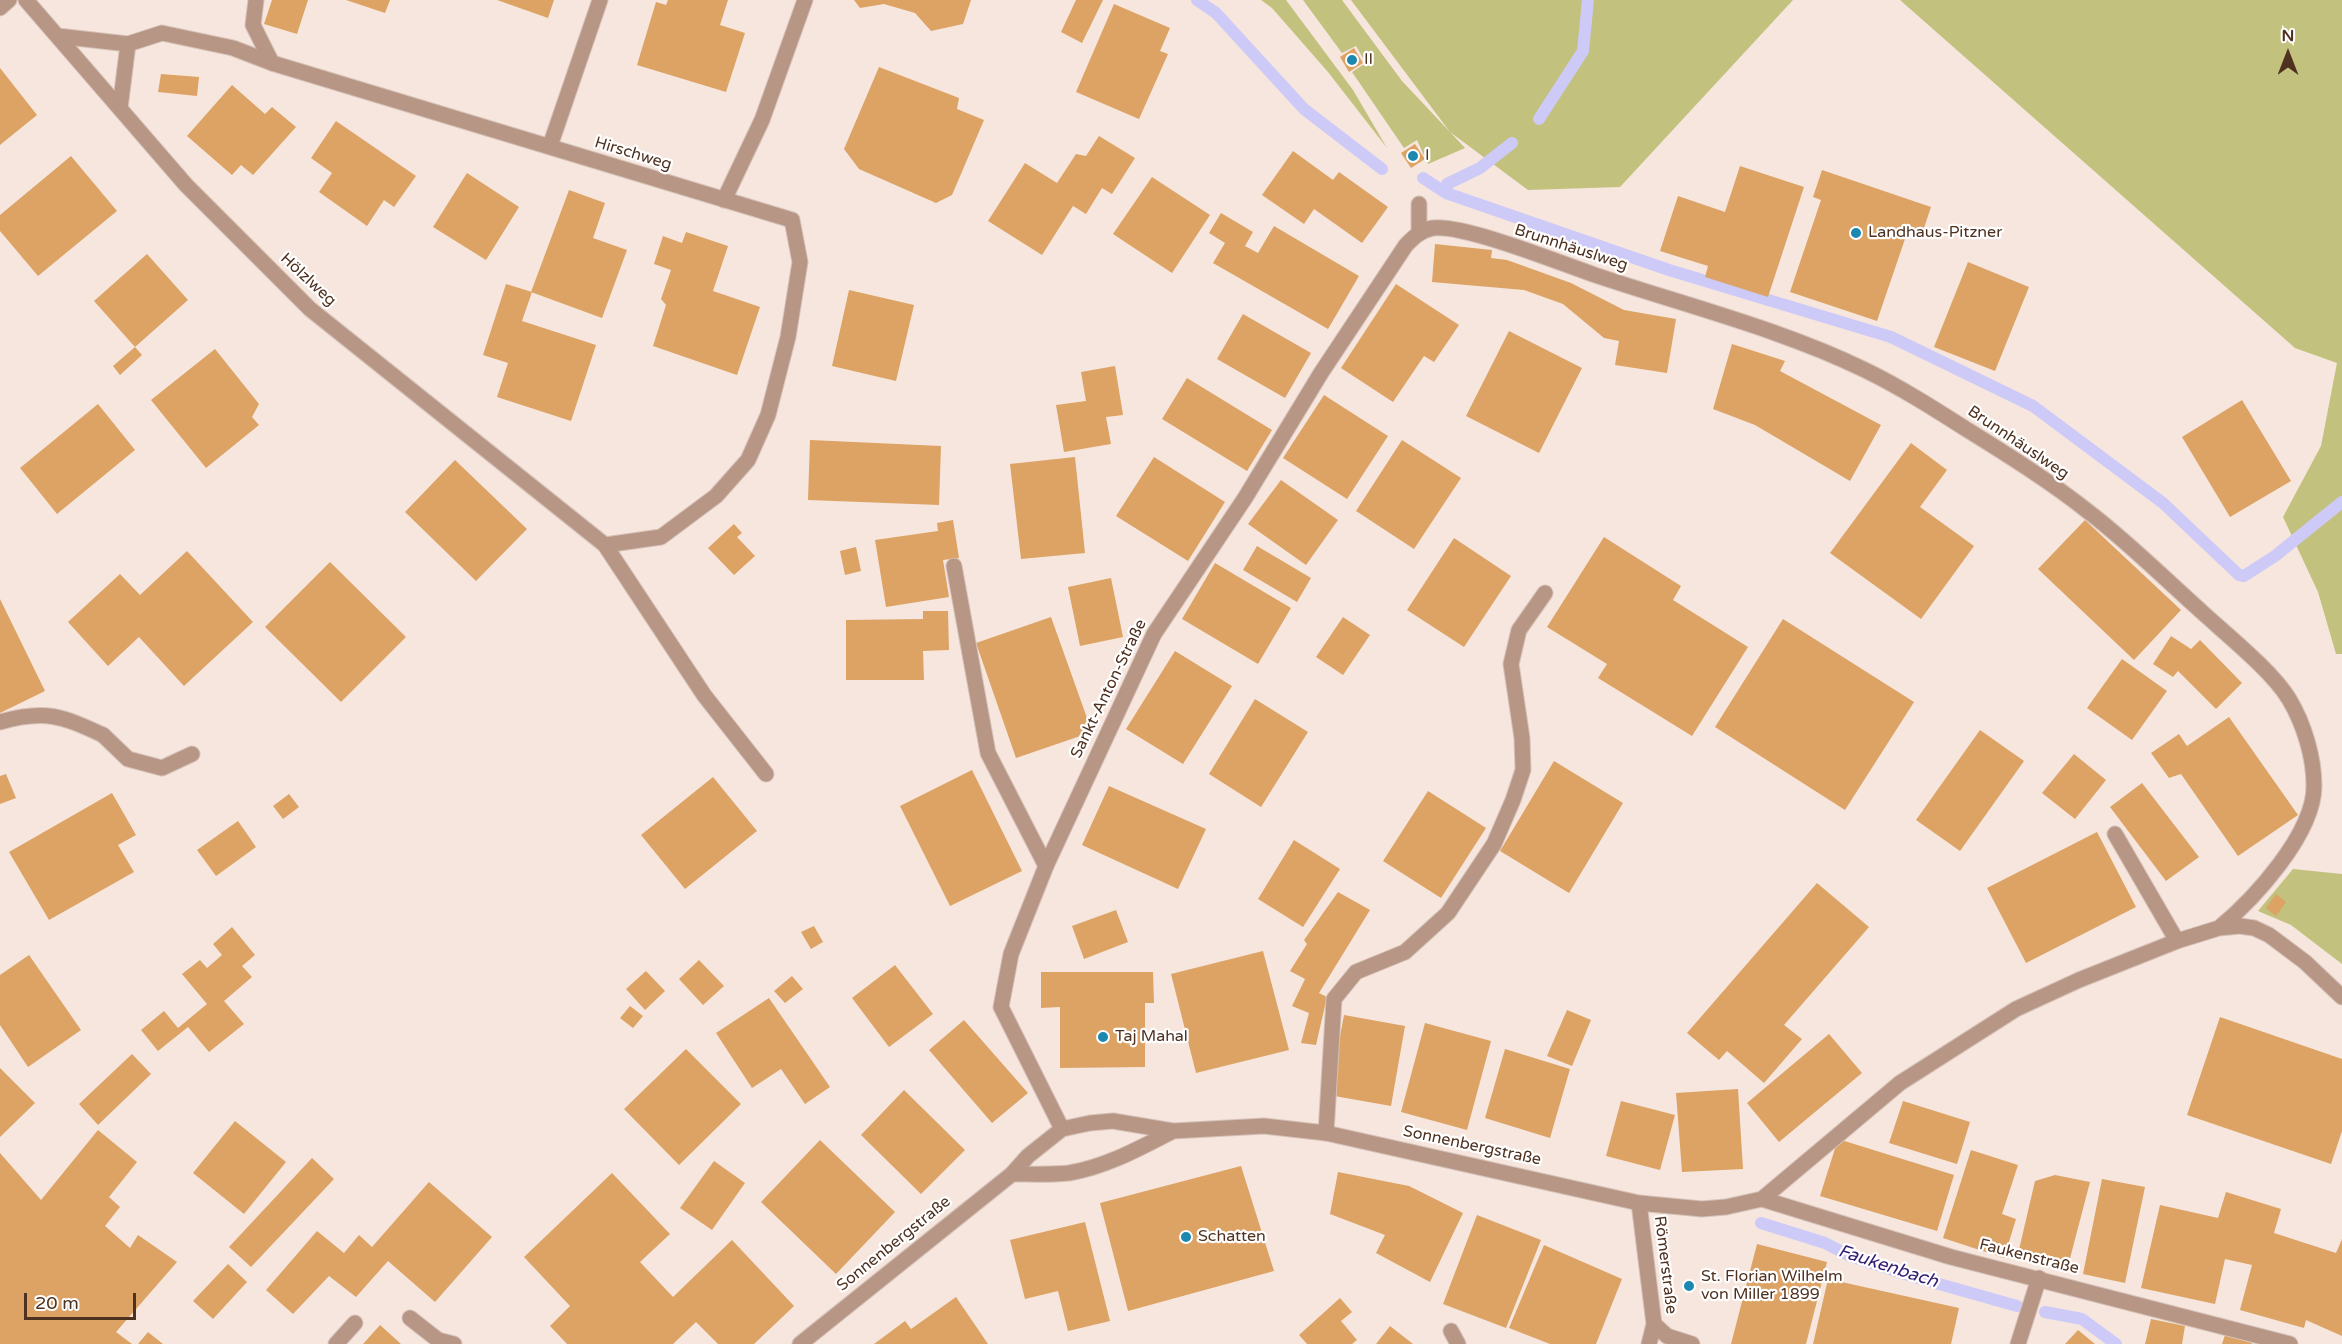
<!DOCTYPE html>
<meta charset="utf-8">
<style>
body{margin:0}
#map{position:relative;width:2342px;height:1344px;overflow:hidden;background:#f6e6de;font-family:"Varela Round",sans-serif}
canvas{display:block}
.north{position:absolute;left:2258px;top:24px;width:60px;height:60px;-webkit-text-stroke:4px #fff;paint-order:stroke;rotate:0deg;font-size:16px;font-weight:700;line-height:24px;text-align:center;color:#4f3120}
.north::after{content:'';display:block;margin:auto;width:21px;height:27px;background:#4f3120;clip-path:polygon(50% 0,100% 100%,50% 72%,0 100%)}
.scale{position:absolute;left:24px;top:1293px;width:112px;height:27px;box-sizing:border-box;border:3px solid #4f3120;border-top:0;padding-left:8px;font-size:18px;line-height:21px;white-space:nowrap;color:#4f3120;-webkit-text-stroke:4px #fff;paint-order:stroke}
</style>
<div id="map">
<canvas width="2342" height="1344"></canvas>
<div class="north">N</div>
<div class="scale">20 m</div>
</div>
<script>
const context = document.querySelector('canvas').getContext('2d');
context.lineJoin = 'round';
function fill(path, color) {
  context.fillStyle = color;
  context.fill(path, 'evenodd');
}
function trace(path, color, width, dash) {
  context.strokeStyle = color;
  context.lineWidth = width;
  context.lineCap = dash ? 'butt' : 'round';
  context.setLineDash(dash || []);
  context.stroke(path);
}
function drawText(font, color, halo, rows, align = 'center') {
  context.font = font + ' "Varela Round",sans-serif';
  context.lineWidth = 4.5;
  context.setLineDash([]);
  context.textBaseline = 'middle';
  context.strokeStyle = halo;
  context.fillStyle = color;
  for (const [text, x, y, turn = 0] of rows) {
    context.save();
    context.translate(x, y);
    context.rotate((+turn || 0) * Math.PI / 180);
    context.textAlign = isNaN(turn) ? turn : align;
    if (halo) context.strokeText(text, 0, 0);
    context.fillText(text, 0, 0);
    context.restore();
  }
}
const green = new Path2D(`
 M1261 0H1286L1353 90 1387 148 1328 72 1272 8Z
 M1303 0H1342L1402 81 1465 148 1428 164 1417 140 1404 148 1352 72 1366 63 1356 46 1342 53Z
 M1351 0H1793L1620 187 1528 190 1450 132Z
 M1900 0H2342V654H2336L2318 592 2283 517 2321 446 2337 363 2295 348Z
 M2293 869 2342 874V964L2291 925 2258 911Z`);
const stream = new Path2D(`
 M1197 0 1216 13 1304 109 1382 169
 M1539 119 1583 51 1588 0
 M1423 178 1446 193 1669 270 1891 337 2033 406 2163 503 2239 575 2244 576 2275 556 2342 502
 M1446 193 1447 184 1480 168 1512 143
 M1761 1223 1825 1243 1850 1256 1918 1278 2017 1306
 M2045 1312 2082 1319 2116 1344`);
const building = new Path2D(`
 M272 0H308L297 34 264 24Z
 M346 0H390L385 13Z
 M497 0H554L548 18Z
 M668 0H728L720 25 745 33 726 92 637 65 656 2 666 5Z
 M854 0H971L963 24 931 31 915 13 884 4 860 8Z
 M1076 0H1103L1082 43 1061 32Z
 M1114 4 1170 28 1160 51 1168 54 1139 119 1076 92Z
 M1354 48 1363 63 1349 72 1340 57Z
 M879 67 959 98 957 109 984 120 952 195 936 203 859 169 844 149Z
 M0 68 37 115 0 145Z
 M161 74 199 77 197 96 158 92Z
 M232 85 265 114 272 107 296 127 253 175 241 165 232 175 187 136Z
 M336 121 416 176 394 207 384 200 367 226 319 192 332 173 311 158Z
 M1099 136 1135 158 1112 194 1102 188 1086 214 1073 206 1042 255 988 221 1025 163 1057 183 1076 154 1086 156Z
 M1415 144 1425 159 1411 168 1401 153Z
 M1293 151 1333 180 1339 172 1388 207 1362 243 1314 209 1304 224 1262 195Z
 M71 156 117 211 38 276 0 231V215Z
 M1740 166 1804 187 1768 297 1705 277 1708 266 1660 251 1678 196 1725 212Z
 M1822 170 1931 207 1921 237 1907 233 1877 321 1790 292 1821 200 1813 197Z
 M467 173 519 207 486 260 433 227Z
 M1152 177 1210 215 1172 273 1113 234Z
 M569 190 605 203 593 238 627 250 602 318 531 292Z
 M1221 213 1253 232 1245 246 1258 253 1274 226 1359 276 1328 329 1213 263 1225 243 1209 233Z
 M686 232 728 246 713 291 760 307 737 375 653 346 666 305 661 299 671 270 654 264 663 236 682 243Z
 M1435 244 1492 250 1491 258 1507 260 1571 283 1624 310 1676 319 1667 373 1615 365 1619 341 1604 338 1563 304 1524 290 1432 282Z
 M147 254 188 300 135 347 94 301Z
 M1968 262 2029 287 1995 371 1934 347Z
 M506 284 532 292 522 321 596 345 571 421 497 397 508 363 483 355Z
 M1396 284 1459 325 1434 362 1424 356 1393 402 1341 368Z
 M849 290 914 305 896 381 832 366Z
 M1243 314 1311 353 1285 398 1217 359Z
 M1509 331 1582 368 1539 453 1466 416Z
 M1732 344 1785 361 1780 371 1881 425 1850 481 1755 425 1713 409Z
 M135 347 142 355 120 375 113 366Z
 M215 349 259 404 252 417 259 425 206 468 151 400Z
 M1115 366 1123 415 1106 417 1111 444 1064 452 1056 405 1086 401 1081 372Z
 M1187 378 1272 430 1247 471 1162 419Z
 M1324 395 1388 436 1347 499 1283 458Z
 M2242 400 2291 481 2230 517 2182 437Z
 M98 404 135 450 57 514 20 468Z
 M810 440 941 446 939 505 808 500Z
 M1402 440 1461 478 1414 549 1356 511Z
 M1911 443 1947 470 1920 507 1974 546 1921 619 1830 553Z
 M1075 457 1085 553 1021 559 1010 464Z
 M1154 457 1225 502 1188 561 1116 516Z
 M455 460 527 529 476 581 405 512Z
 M1281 480 1338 520 1306 565 1248 524Z
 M953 520 959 558 943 560 949 597 886 607 875 540 938 531 937 523Z
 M2085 520 2181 610 2134 660 2038 569Z
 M734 524 742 533 737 537 755 556 734 575 708 548Z
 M1604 537 1681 586 1673 600 1748 647 1692 736 1598 678 1607 664 1547 627Z
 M1454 538 1511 576 1464 647 1407 610Z
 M1257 546 1311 578 1297 602 1243 570Z
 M856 547 861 571 845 575 840 551Z
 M187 551 253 622 184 686 139 637 108 666 68 622 120 574 140 595Z
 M330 562 406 637 341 702 265 627Z
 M1215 563 1291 608 1258 664 1182 619Z
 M1111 578 1123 637 1080 646 1068 587Z
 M0 599 45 691 0 713Z
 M923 611H948L949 650 923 651 924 680H846V620L923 619Z
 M1051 617 1092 732 1016 758 976 643Z
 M1343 617 1370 635 1343 675 1316 657Z
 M1783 619 1914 702 1845 810 1715 727Z
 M2171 636 2191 649 2200 640 2242 683 2216 709 2178 671 2173 677 2153 664Z
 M1175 651 1232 686 1183 764 1126 729Z
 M2122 659 2167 691 2132 740 2087 708Z
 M1255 699 1308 732 1261 807 1209 774Z
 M2229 717 2298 815 2238 856 2181 774 2169 778 2151 753 2179 734 2187 746Z
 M1980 730 2024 761 1960 851 1916 820Z
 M2074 754 2106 780 2075 819 2042 793Z
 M1554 761 1623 803 1569 893 1500 851Z
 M972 770 1022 871 950 906 900 806Z
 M6 774 16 798 0 804V776Z
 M713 777 757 831 685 889 641 835Z
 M2142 783 2199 857 2166 881 2110 807Z
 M1109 786 1206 829 1178 889 1082 845Z
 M1428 791 1486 828 1441 898 1383 861Z
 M112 793 136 835 118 845 134 872 49 920 9 852Z
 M289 794 299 807 283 819 273 806Z
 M238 821 256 847 216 876 197 850Z
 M2097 832 2136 907 2026 963 1987 888Z
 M1294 840 1340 869 1303 927 1258 899Z
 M1817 883 1869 927 1784 1025 1802 1039 1764 1083 1727 1051 1719 1060 1687 1033Z
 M1338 892 1370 910 1319 993 1327 997 1316 1045 1301 1043 1309 1013 1292 1006 1305 979 1290 971 1307 944 1304 940Z
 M2276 894 2286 902 2276 916 2266 908Z
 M1116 910 1128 942 1084 959 1072 926Z
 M814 926 823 942 811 949 801 932Z
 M232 927 255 955 242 966 252 977 224 1001 244 1024 209 1052 188 1027 158 1051 141 1030 164 1011 178 1028 207 1004 182 974 200 960 207 968 222 955 213 944Z
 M1263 951 1289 1050 1196 1073 1171 974Z
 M29 955 81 1030 28 1067 0 1025V975Z
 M699 960 724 986 703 1005 679 979Z
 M895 965 933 1014 889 1047 852 998Z
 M646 971 665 991 645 1010 626 989Z
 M1041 972H1153L1154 1003H1145V1067L1060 1068V1007L1041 1008Z
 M792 976 803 989 785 1003 774 991Z
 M769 998 830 1087 805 1104 781 1069 752 1088 716 1033Z
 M630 1006 643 1016 633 1028 620 1018Z
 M1567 1010 1591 1020 1572 1066 1547 1056Z
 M1344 1015 1405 1026 1391 1106 1329 1095Z
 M2220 1017 2342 1059V1131L2331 1164 2187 1115Z
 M964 1020 1028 1093 992 1123 929 1050Z
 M1425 1023 1491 1041 1467 1130 1401 1112Z
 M1829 1034 1862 1073 1779 1142 1747 1103Z
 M686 1049 741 1104 679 1165 624 1109Z
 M1505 1049 1570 1069 1550 1138 1485 1118Z
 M132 1054 151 1074 98 1125 79 1104Z
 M0 1068 35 1103 0 1137Z
 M1738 1089 1743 1169 1682 1172 1676 1093Z
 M904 1090 965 1150 921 1194 861 1135Z
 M1621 1101 1675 1115 1660 1170 1606 1156Z
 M1903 1101 1970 1122 1957 1164 1889 1143Z
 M235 1121 286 1162 244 1214 193 1173Z
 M98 1130 137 1162 109 1197 120 1207 105 1226 130 1248 138 1235 177 1262 116 1332 132 1344H0V1153L41 1200Z
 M1838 1139 1954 1175 1937 1231 1820 1196Z
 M820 1140 895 1212 836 1274 761 1202Z
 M1971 1150 2018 1165 2002 1214 2016 1219 2004 1258 1943 1238Z
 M312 1158 334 1179 251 1267 229 1247Z
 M714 1161 745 1183 712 1230 680 1208Z
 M1241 1166 1274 1271 1128 1311 1100 1203Z
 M1338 1172 1409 1186 1463 1213 1430 1282 1376 1253 1385 1235 1330 1214Z
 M612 1173 670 1234 640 1262 673 1297 732 1240 794 1306 754 1344H718L696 1322 673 1344H567L550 1326 570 1306 524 1257Z
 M2055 1175 2090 1182 2068 1266 2018 1254 2035 1181Z
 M2102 1179 2145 1187 2125 1283 2083 1274Z
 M429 1182 492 1237 435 1302 388 1261 356 1297 329 1276 293 1314 266 1290 317 1231 344 1253 359 1235 372 1247Z
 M2226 1192 2281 1209 2274 1233 2336 1253 2342 1239V1336L2306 1320 2304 1328 2240 1310 2252 1265 2225 1259 2215 1304 2141 1288 2160 1205 2218 1218Z
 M1477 1215 1541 1240 1506 1328 1443 1304Z
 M1085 1222 1110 1321 1068 1331 1058 1291 1025 1299 1010 1240Z
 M1757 1244 1827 1262 1806 1344H1731Z
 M1544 1245 1622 1279 1596 1344H1550L1509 1328Z
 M228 1264 247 1282 213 1319 193 1301Z
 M1828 1279 1959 1308 1951 1344H1813Z
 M956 1297 988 1344H874L905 1321 911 1329Z
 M1340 1298 1352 1312 1341 1321 1357 1340 1352 1344H1307L1299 1335Z
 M2151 1319 2185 1326 2182 1344H2145Z
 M380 1325 401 1344H363Z
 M1390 1326 1413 1344H1376Z
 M2078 1330 2095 1344H2065Z
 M148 1332 163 1344H138Z
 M2225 1335 2252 1343V1344H2222Z`);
const lane = new Path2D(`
 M256 0 253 25 272 63
 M0 8 9 0
 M724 200 762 120 805 0
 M605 545 704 695 766 774
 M954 566 988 753 1046 866
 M103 735 128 759 162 768 192 754
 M2115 834 2177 941
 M1326 1133 1334 999 1356 972 1405 952 1448 913 1494 844 1513 800 1523 770 1522 738 1511 664 1519 630 1545 593
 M410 1318 438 1340 454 1344
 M1451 1331 1458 1344
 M336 1344 355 1323
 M2018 1344 2039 1278`);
const street = new Path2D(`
 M26 0 186 185 310 309 605 545 661 537 716 496 748 460 768 415 788 337 800 262 792 220 272 63 233 48 162 33 128 44 58 36
 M120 108 128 44
 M550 146 600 0
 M1419 204V233
 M0 722C45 709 62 716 103 735
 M1062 1129 1001 1007 1011 954 1046 866 1154 634 1245 498 1321 373 1406 245C1414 237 1421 230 1433 228 1464 224 1560 263 1595 275 1684 305 1781 329 1865 370 1900 387 1933 408 1966 429 2008 455 2051 482 2090 513 2129 543 2165 579 2202 612 2227 635 2272 671 2289 699 2304 724 2314 757 2314 786 2314 834 2254 899 2219 928
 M1012 1174C1031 1174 1050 1175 1069 1173 1106 1167 1140 1148 1173 1131
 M1762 1199 1951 1257 2290 1344
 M1639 1203 1654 1324 1667 1336 1692 1344
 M800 1344 1012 1174 1028 1156 1062 1129 1090 1123 1113 1121 1173 1131 1264 1126 1326 1133 1639 1203 1702 1209 1726 1207 1762 1199 1900 1083 2016 1009 2079 980 2177 941 2219 928 2240 926 2254 928 2269 935 2305 962 2342 997
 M1649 1344 1654 1324`);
const markers = [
 [1352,60,6,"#1b88af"],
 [1413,156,6,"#1b88af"],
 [1856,233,6,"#1b88af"],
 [1103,1037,6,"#1b88af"],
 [1186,1237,6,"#1b88af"],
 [1689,1286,6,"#1b88af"]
];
const poiNames = [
 ["II",1364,60],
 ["I",1425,156],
 ["Landhaus-Pitzner",1868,233],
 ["Taj Mahal",1115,1037],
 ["Schatten",1198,1237],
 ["St. Florian Wilhelm",1701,1277],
 ["von Miller 1899",1701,1295]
];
const streetNames = [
 ["Hirschweg",633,154,17],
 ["Brunnhäuslweg",1571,248,18],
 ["Hölzlweg",308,280,43],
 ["Brunnhäuslweg",2018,443,34],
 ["Sankt-Anton-Straße",1109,689,-64],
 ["Sonnenbergstraße",1472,1146,12],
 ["Sonnenbergstraße",894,1244,-39],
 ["Faukenstraße",2029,1257,14],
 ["Römerstraße",1665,1265,83]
];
const waterNames = [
 ["Faukenbach",1888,1267,18]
];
fill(green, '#c2c17d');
trace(stream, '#cdcaf8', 12);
fill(building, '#dca364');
trace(lane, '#d5c2b8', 17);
trace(street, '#d5c2b8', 17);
trace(lane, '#b89685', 15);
trace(street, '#b89685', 15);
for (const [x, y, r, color] of markers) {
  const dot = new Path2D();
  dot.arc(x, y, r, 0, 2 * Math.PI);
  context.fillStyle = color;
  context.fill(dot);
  trace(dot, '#fff', 2);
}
drawText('16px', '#4f3120', '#fff', poiNames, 'left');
drawText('16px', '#4f3120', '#fff', streetNames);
drawText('italic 18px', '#331d72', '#fff', waterNames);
</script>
